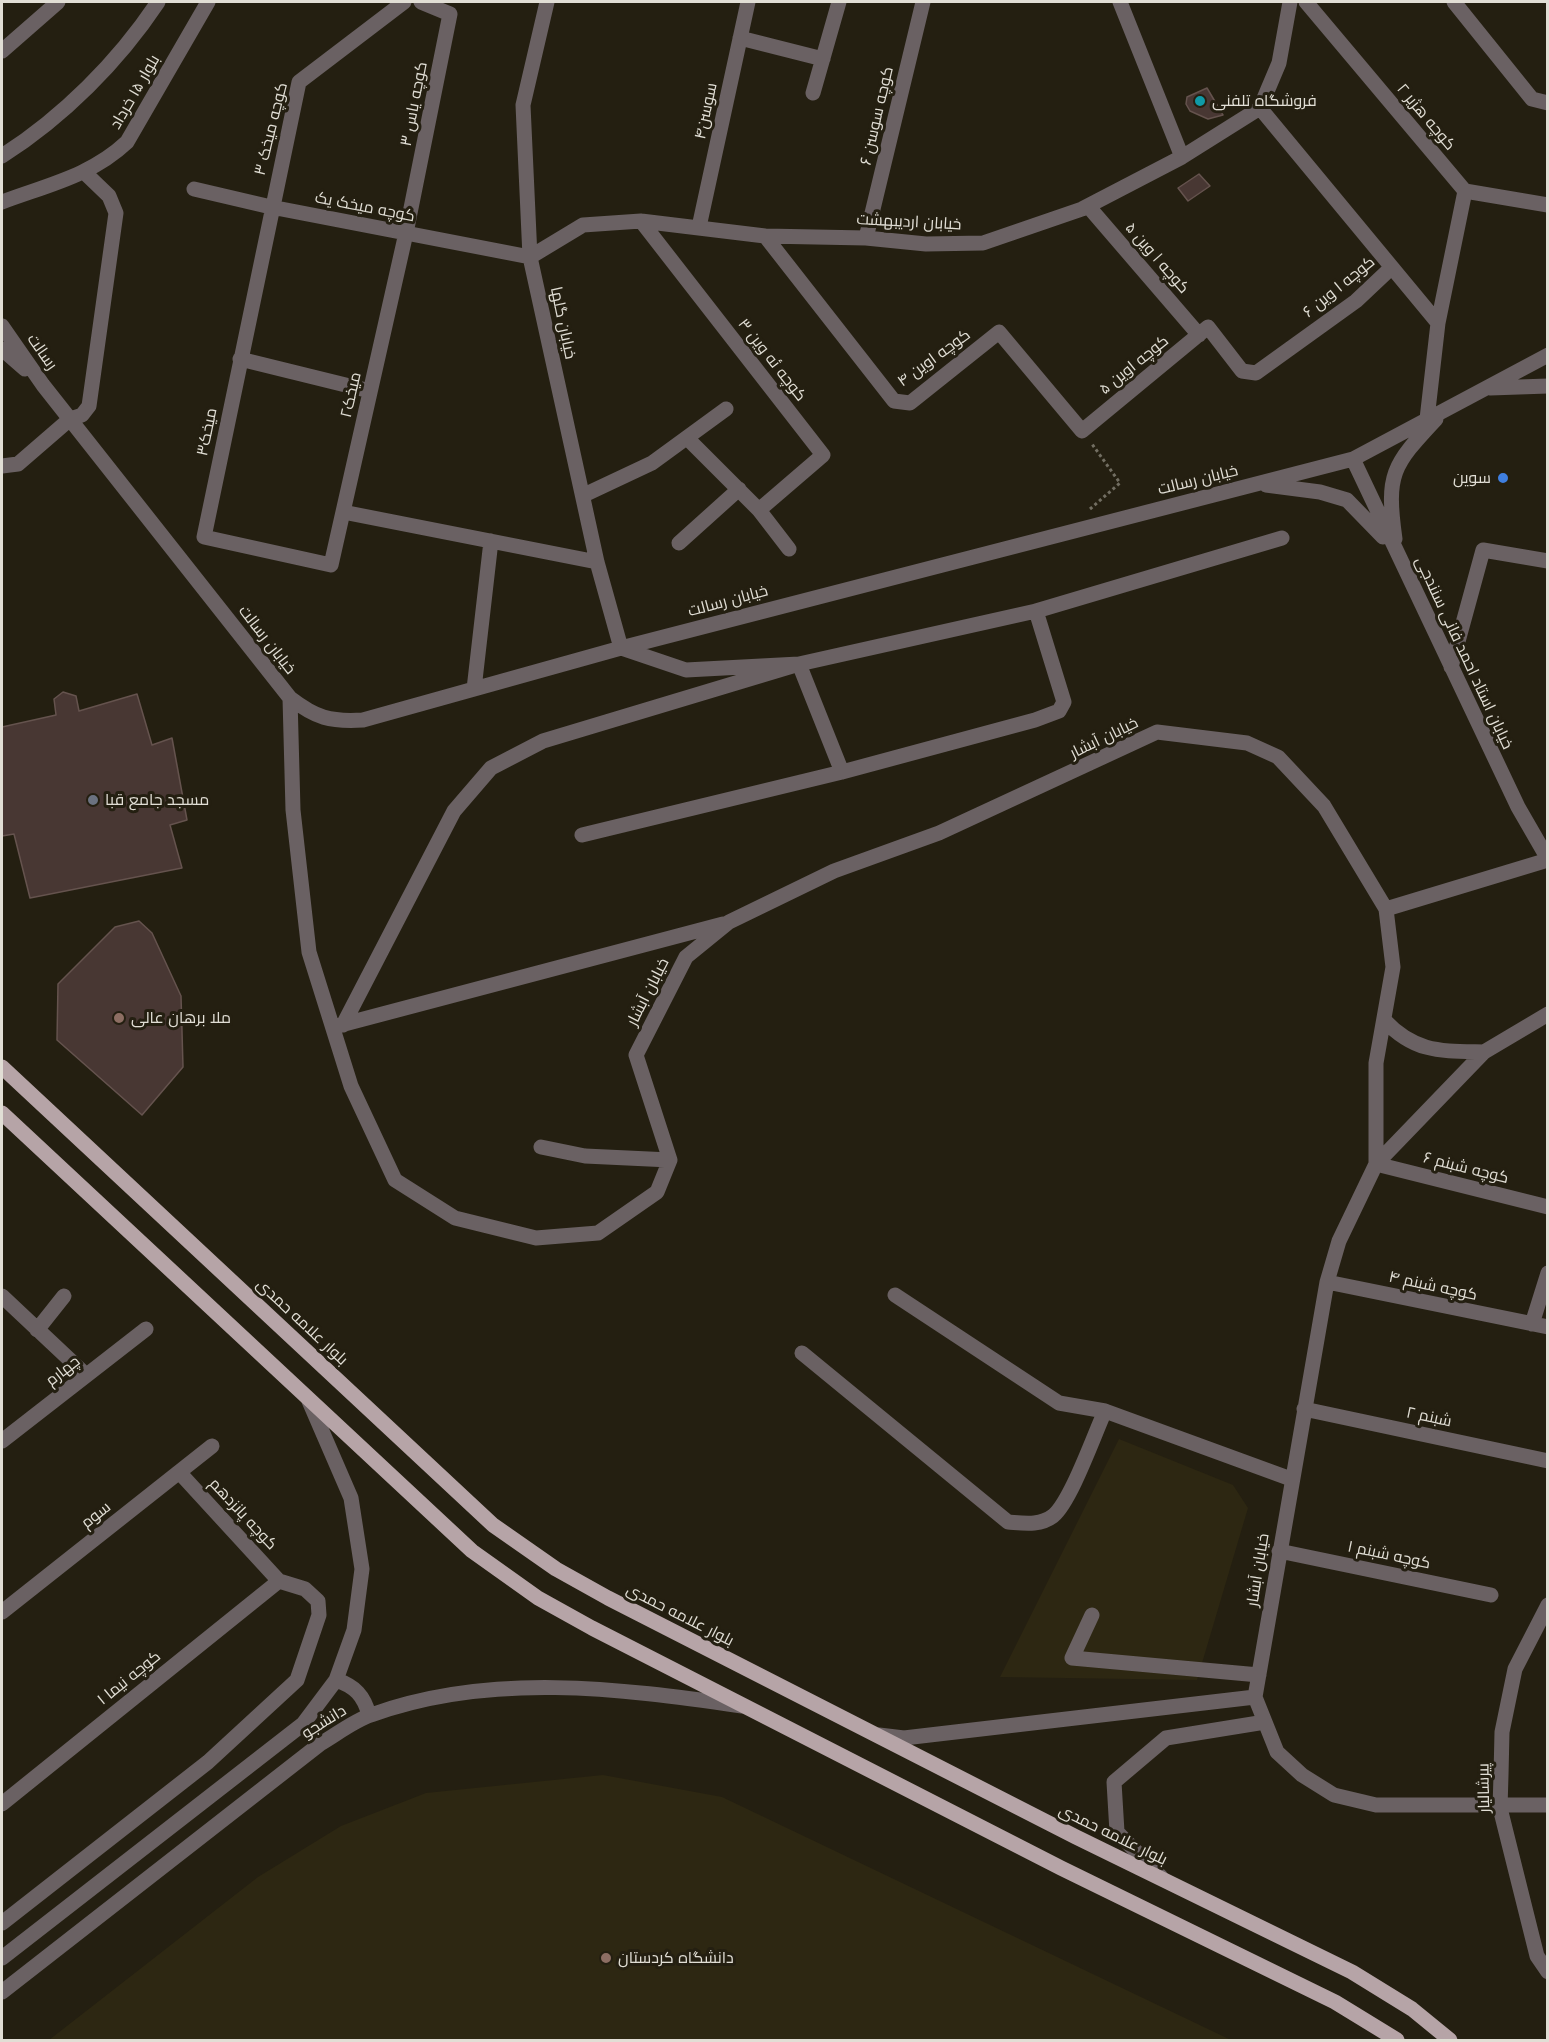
<!DOCTYPE html>
<meta charset="utf-8">
<style>
body{margin:0}
#map{position:relative;width:1549px;height:2042px;overflow:hidden;background:#241f11;font-family:Inter,sans-serif}
canvas{display:block}
.frame{position:absolute;inset:0;border:3px solid #e1ded5;pointer-events:none}
</style>
<div id="map">
<canvas width="1549" height="2042"></canvas>
<div class="frame"></div>
</div>
<script>
const context = document.querySelector('canvas').getContext('2d');
context.lineJoin = 'round';
function fill(path, color) {
  context.fillStyle = color;
  context.fill(path, 'evenodd');
}
function trace(path, color, width, dash) {
  context.strokeStyle = color;
  context.lineWidth = width;
  context.lineCap = dash ? 'butt' : 'round';
  context.setLineDash(dash || []);
  context.stroke(path);
}
function drawText(font, color, halo, rows, align = 'center') {
  context.font = font + ' Inter,Cairo,sans-serif';
  context.lineWidth = 6;
  context.setLineDash([]);
  context.textBaseline = 'middle';
  context.strokeStyle = halo;
  context.fillStyle = color;
  for (const [text, x, y, turn = 0] of rows) {
    context.save();
    context.translate(x, y);
    context.rotate((+turn || 0) * Math.PI / 180);
    context.textAlign = isNaN(turn) ? turn : align;
    if (halo) context.strokeText(text, 0, 0);
    context.fillText(text, 0, 0);
    context.restore();
  }
}
const built = new Path2D(`
 M1119 1439 1233 1485 1248 1508 1197 1680 1000 1677Z
 M603 1775 722 1797 1231 2040H49L258 1877 341 1826 426 1793Z`);
const building = new Path2D(`
 M1207 88 1223 115 1208 119 1190 111 1186 104 1187 97Z
 M1199 174 1210 186 1188 201 1178 188Z
 M63 692 76 696 79 711 137 694 152 745 172 738 187 820 170 825 182 868 30 898 14 834 2 836V727L56 715 54 699Z
 M139 921 152 933 181 996 183 1067 142 1115 57 1040 58 984 115 927Z`);
const path = new Path2D(`
 M1090 509 1120 483 1092 444`);
const minor = new Path2D(`
 M404 2 299 82 204 537 331 565 406 233 450 14 421 2
 M547 2 523 105 530 257 597 562 621 648 686 670 799 664 1036 611 1282 538
 M1120 2 1182 157
 M1306 2 1465 191 1548 205
 M1454 2 1532 99 1548 103
 M740 38 823 59
 M2 51 58 2
 M813 93 839 2
 M1260 108 1438 323 1427 419
 M2 156C63 117 118 62 158 2
 M194 189 271 207 530 257 583 225 641 221 765 236 866 238 926 244 983 243 1082 209 1182 157 1260 108 1279 63 1290 2
 M2 202C47 185 91 176 127 142L208 2
 M1088 206 1199 335
 M641 221 823 455 759 510
 M699 227 748 2
 M765 236 894 401 910 403 999 332 1082 431 1208 327 1242 371 1256 373 1356 301 1391 268
 M866 238 923 2
 M1438 323 1465 191
 M2 326 43 385 290 698C316 718 330 722 363 720L621 648 1353 459 1548 355
 M2 349 25 369
 M240 359 370 391
 M1490 388 1548 386
 M688 439 759 510 789 549
 M1353 459 1518 807 1548 859
 M2 466 18 464 70 419 82 415 89 406 116 213 109 196 84 172
 M1266 485 1320 492 1347 500 1383 537
 M584 495 652 463 726 409
 M343 512 597 562
 M1395 539C1386 474 1392 466 1436 419
 M679 543 739 489
 M1451 667 1483 550 1548 561
 M474 689 491 541
 M290 698 293 810 309 952 351 1086 395 1180 455 1218 536 1238 598 1233 657 1192 670 1160 636 1055 686 957 729 922 834 871 939 833 1157 732 1247 743 1278 757 1324 806 1386 909 1393 967 1376 1063V1164L1548 1207
 M582 835 842 772 1035 720 1059 711 1064 702 1036 611
 M1386 909 1548 860
 M1548 1014 1484 1052 1376 1164 1339 1241 1327 1282 1255 1697 1277 1752 1302 1775 1334 1795 1376 1805H1548
 M1384 1020C1415 1053 1441 1051 1484 1052
 M343 1025 454 811 491 768 543 741 799 664 842 772
 M337 1026 723 924
 M541 1147 585 1156 670 1160
 M1327 1282 1548 1327
 M895 1295 1059 1403 1105 1411
 M2 1296 86 1375
 M1532 1324 1548 1273
 M37 1330 64 1296
 M802 1353 1008 1522C1023 1523 1040 1526 1053 1516 1071 1501 1094 1435 1105 1411L1291 1479
 M1304 1409 1548 1461
 M2 1441 146 1329
 M179 1472 279 1581
 M1279 1551 1491 1595
 M1548 1605 1515 1669 1502 1732 1501 1775 1500 1808 1537 1956 1548 1972
 M2 1612 212 1446
 M1092 1615 1072 1658 1259 1675
 M336 1680C355 1686 364 1696 369 1715
 M879 1735 904 1738 1255 1697
 M2 1804 279 1581
 M1161 1877 1117 1832 1114 1782 1166 1738 1265 1722
 M2 1923 208 1762 297 1680 319 1615 318 1601 305 1589 279 1581
 M2 1958 303 1724 336 1680 354 1630 362 1569 351 1498 309 1401
 M2 1992 320 1744C336 1735 353 1721 371 1715 490 1672 619 1688 742 1706`);
const major = new Path2D(`
 M2 1067 493 1525 556 1569 608 1598 1076 1837 1352 1972 1412 2009 1450 2040
 M2 1113 472 1551 538 1598 592 1628 1061 1868 1335 2002 1397 2040`);
const markers = [
 [1200,101,6,"#0f9aa8"],
 [1503,478,6,"#3f7fe0"],
 [93,800,6,"#6b7280"],
 [119,1018,6,"#8d6e63"],
 [606,1958,6,"#8d6e63"]
];
const streetNames = [
 ["بلوار ۱۵ خرداد",135,92,-60],
 ["کوچه یاس ۳",414,104,-79],
 ["سوسن۴",706,111,-78],
 ["کوچه سوسن ۶",877,116,-77],
 ["کوچه هژیر ۲",1426,117,50],
 ["کوچه میخک ۳",271,129,-76],
 ["کوچه میخک یک",365,207,11],
 ["خیابان اردیبهشت",909,222,3],
 ["کوچه ا وین ۵",1157,258,49],
 ["کوچه ا وین ۶",1339,287,-39],
 ["خیابان گلها",563,323,78],
 ["رسالت",42,352,55],
 ["کوچه اوین ۴",934,358,-36],
 ["کوچه ئه وین ۳",772,360,52],
 ["کوچه اوین ۵",1134,365,-39],
 ["میخک۲",351,395,-77],
 ["میخک۳",207,432,-78],
 ["خیابان رسالت",1198,480,-14],
 ["خیابان رسالت",728,601,-15],
 ["خیابان رسالت",267,640,52],
 ["خیابان استاد احمد فانی سنندجی",1464,653,65],
 ["خیابان آبشار",1104,738,-26],
 ["خیابان آبشار",648,992,-63],
 ["کوچه شبنم ۶",1466,1168,14],
 ["کوچه شبنم ۴",1433,1286,12],
 ["بلوار علامه حمدی",302,1322,43],
 ["چهارم",63,1371,-38],
 ["شبنم ۲",1429,1417,12],
 ["کوچه پانزدهم",243,1514,47],
 ["سوم",96,1515,-38],
 ["کوچه شبنم ۱",1389,1555,12],
 ["خیابان آبشار",1258,1570,-81],
 ["بلوار علامه حمدی",680,1615,27],
 ["کوچه نیما ۱",129,1678,-39],
 ["دانشجو",324,1722,-32],
 ["پیرشالیار",1484,1788,-91],
 ["بلوار علامه حمدی",1113,1835,26]
];
const poiNames = [
 ["فروشگاه تلفنی",1212,101],
 ["سوین",1491,478,"right"],
 ["مسجد جامع قبا",105,800],
 ["ملا برهان عالی",131,1018],
 ["دانشگاه کردستان",618,1958]
];
fill(built, '#2d2712');
fill(building, '#483733');
trace(building, '#65534e', 1.5);
trace(path, '#726e62', 3, [3, 3]);
trace(minor, '#6a6163', 15);
trace(major, '#b6a4a7', 15);
for (const [x, y, r, color] of markers) {
  const dot = new Path2D();
  dot.arc(x, y, r, 0, 2 * Math.PI);
  context.fillStyle = color;
  context.fill(dot);
  trace(dot, '#241f11', 2);
}
drawText('16px', '#e1ded5', '#241f11', streetNames);
drawText('16px', '#e1ded5', '#241f11', poiNames, 'left');
</script>
